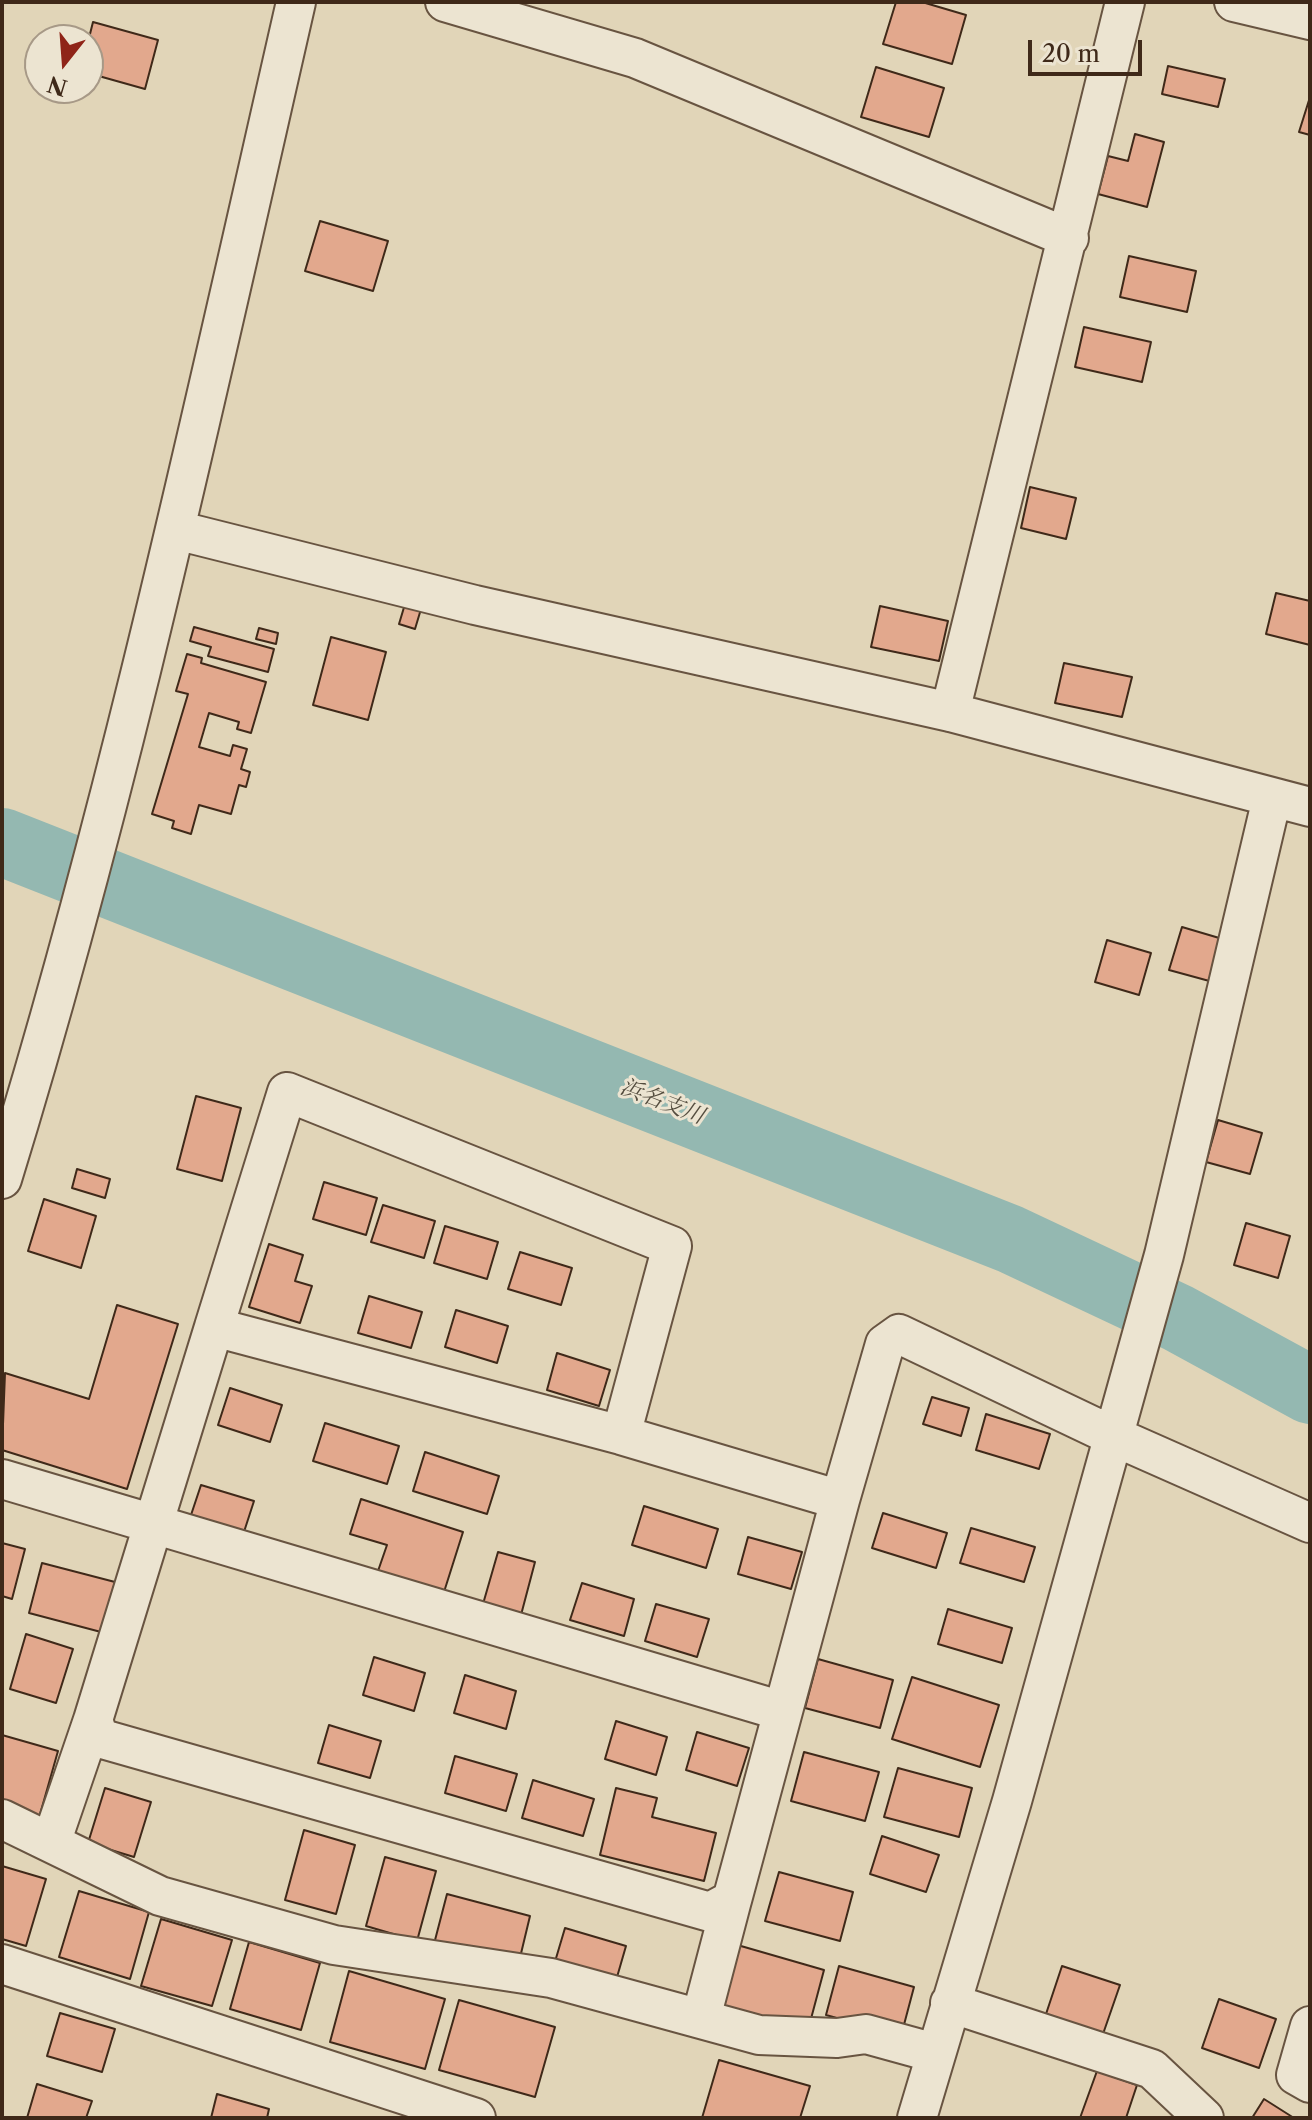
<!DOCTYPE html>
<meta charset="utf-8">
<style>
body{margin:0}
#map{position:relative;width:1312px;height:2120px;overflow:hidden;background:#e1d5b8;font-family:"Libre Caslon Text",serif}
canvas{display:block}
.frame{position:absolute;inset:0;border:4px solid #3f2919;pointer-events:none}
.north{position:absolute;left:24px;top:24px;width:80px;height:80px;box-sizing:border-box;background:#ece4d1;border:2px solid #a79987;border-radius:50%;rotate:197deg;font-size:22px;font-weight:700;line-height:32px;text-align:center;color:#3f2919}
.north::after{content:'';display:block;margin:auto;width:28px;height:36px;background:#8f2418;clip-path:polygon(50% 0,100% 100%,50% 72%,0 100%)}
.scale{position:absolute;left:1028px;top:40px;width:114px;height:36px;box-sizing:border-box;border:4px solid #3f2919;border-top:0;padding-left:10px;font-size:24px;line-height:28px;white-space:nowrap;color:#3f2919;-webkit-text-stroke:6px #ece4d1;paint-order:stroke}
</style>
<div id="map">
<canvas width="1312" height="2120"></canvas>
<div class="frame"></div>
<div class="north">N</div>
<div class="scale">20 m</div>
</div>
<script>
const context = document.querySelector('canvas').getContext('2d');
context.lineJoin = 'round';
function trace(path, color, width, dash) {
  context.strokeStyle = color;
  context.lineWidth = width;
  context.lineCap = dash ? 'butt' : 'round';
  context.setLineDash(dash || []);
  context.stroke(path);
}
function fill(path, color) {
  context.fillStyle = color;
  context.fill(path, 'evenodd');
}
function drawText(font, color, halo, rows, align = 'center') {
  context.font = font + ' "Libre Caslon Text","Noto Serif JP",serif';
  context.lineWidth = 6;
  context.setLineDash([]);
  context.textBaseline = 'middle';
  context.strokeStyle = halo;
  context.fillStyle = color;
  for (const [text, x, y, turn = 0] of rows) {
    context.save();
    context.translate(x, y);
    context.rotate((+turn || 0) * Math.PI / 180);
    context.textAlign = isNaN(turn) ? turn : align;
    if (halo) context.strokeText(text, 0, 0);
    context.fillText(text, 0, 0);
    context.restore();
  }
}
const river = new Path2D(`
 M2 842 1010 1239 1178 1318 1310 1390`);
const building = new Path2D(`
 M896 2H922L966 15 952 64 883 44Z
 M93 22 158 40 145 89 88 73V42Z
 M1168 66 1225 79 1218 107 1162 94Z
 M876 67 944 88 929 137 861 117Z
 M1310 97V135L1299 132Z
 M1135 134 1164 142 1147 207 1098 194 1108 156 1128 161Z
 M320 221 388 241 373 291 305 271Z
 M1129 256 1196 271 1187 312 1120 297Z
 M1084 327 1151 342 1142 382 1075 367Z
 M1030 487 1076 498 1066 539 1021 528Z
 M1276 593 1310 601V645L1266 634Z
 M405 604 421 609 415 629 399 624Z
 M880 606 948 621 939 661 871 647Z
 M194 627 274 649 268 672 208 656 211 647 190 641Z
 M259 628 278 633 276 644 256 639Z
 M331 637 386 652 368 720 313 705Z
 M187 654 202 658 201 663 266 682 251 733 237 729 239 722 209 713 199 747 230 756 233 745 247 749 241 769 250 772 246 787 239 785 231 814 199 805 191 834 172 828 174 821 152 814 188 694 176 691Z
 M1064 663 1132 677 1122 717 1055 703Z
 M1182 927 1226 940 1213 982 1169 970Z
 M1107 940 1151 953 1139 995 1095 982Z
 M196 1096 241 1108 222 1181 177 1169Z
 M1218 1120 1262 1133 1250 1174 1206 1162Z
 M77 1169 110 1179 105 1198 72 1188Z
 M324 1182 377 1198 366 1235 313 1219Z
 M44 1199 96 1216 81 1268 28 1251Z
 M383 1205 435 1221 424 1258 371 1242Z
 M1246 1223 1290 1236 1278 1278 1234 1265Z
 M445 1226 498 1242 487 1279 434 1263Z
 M269 1244 303 1255 295 1281 312 1286 300 1323 249 1307Z
 M520 1252 572 1268 561 1305 508 1289Z
 M369 1296 422 1312 411 1348 358 1333Z
 M117 1305 178 1324 127 1489 2 1450 5 1373 89 1399Z
 M456 1310 508 1326 497 1363 445 1347Z
 M557 1353 610 1370 599 1406 547 1390Z
 M230 1388 282 1405 270 1442 218 1425Z
 M932 1397 969 1408 961 1436 923 1424Z
 M986 1414 1050 1434 1039 1469 976 1450Z
 M325 1423 399 1446 387 1484 313 1461Z
 M425 1452 499 1476 487 1514 413 1491Z
 M201 1485 254 1501 242 1538 189 1521Z
 M361 1499 463 1532 444 1592 378 1571 387 1545 350 1534Z
 M644 1506 718 1529 706 1568 632 1545Z
 M883 1513 947 1533 936 1568 872 1548Z
 M971 1528 1035 1547 1024 1582 960 1563Z
 M748 1537 802 1552 791 1589 738 1574Z
 M2 1543 25 1549 12 1599 2 1596Z
 M498 1552 535 1562 521 1615 483 1604Z
 M42 1563 115 1582 101 1632 29 1613Z
 M582 1583 634 1599 624 1636 570 1620Z
 M656 1604 709 1619 697 1657 645 1641Z
 M948 1609 1012 1628 1002 1663 938 1644Z
 M26 1634 73 1649 56 1703 10 1689Z
 M374 1657 425 1673 414 1711 363 1695Z
 M818 1659 893 1680 880 1728 805 1708Z
 M465 1675 516 1691 506 1729 454 1713Z
 M912 1677 999 1705 980 1767 892 1739Z
 M616 1721 667 1737 656 1775 605 1759Z
 M329 1725 381 1741 370 1778 318 1763Z
 M697 1732 749 1748 737 1786 686 1770Z
 M2 1735 58 1751 39 1818 2 1807Z
 M804 1752 879 1772 865 1821 791 1801Z
 M455 1756 517 1774 506 1811 445 1793Z
 M898 1768 972 1788 959 1837 884 1817Z
 M533 1780 594 1799 583 1836 522 1818Z
 M105 1788 151 1802 134 1857 88 1843Z
 M616 1788 657 1798 652 1817 716 1833 704 1881 600 1855Z
 M304 1830 355 1845 336 1914 285 1900Z
 M882 1836 939 1855 926 1892 870 1874Z
 M385 1857 436 1871 417 1941 366 1926Z
 M2 1866 46 1879 26 1946 2 1939Z
 M779 1872 853 1892 840 1941 765 1921Z
 M79 1891 149 1912 130 1979 59 1957Z
 M447 1894 530 1916 518 1966 434 1944Z
 M161 1919 232 1940 212 2006 141 1986Z
 M565 1928 626 1946 615 1984 554 1965Z
 M249 1942 320 1963 301 2030 230 2009Z
 M734 1944 824 1970 808 2030 717 2004Z
 M839 1966 914 1987 901 2036 826 2015Z
 M1062 1966 1120 1985 1103 2034 1046 2014Z
 M349 1971 445 1999 425 2069 330 2042Z
 M1219 1999 1276 2019 1259 2068 1202 2048Z
 M459 2000 555 2027 535 2097 439 2070Z
 M60 2013 115 2029 102 2072 47 2056Z
 M719 2060 810 2086 800 2118H702Z
 M1097 2071 1137 2085 1126 2118H1080Z
 M37 2084 92 2101 86 2118H27Z
 M217 2094 269 2109 267 2118H211Z
 M1264 2099 1294 2118H1252Z`);
const minor = new Path2D(`
 M445 2 635 58 1069 238
 M1234 2 1310 20
 M176 530 475 605 950 712 1310 807
 M950 712 1125 2
 M2 1179C121 792 206 396 296 2
 M214 1327 621 1435 840 1500 732 1900 710 1912 99 1738 93 1720Z
 M214 1327 287 1092 672 1246 621 1435
 M2 1479 782 1711
 M840 1500 885 1344 899 1334 1111 1435 1310 1523
 M2 1819 160 1896 334 1945 551 1978 759 2035 837 2038 866 2034 935 2053
 M52 1840 93 1720
 M2 1964 476 2118
 M950 2003 1152 2069 1204 2118
 M701 2018 732 1900
 M1310 2026 1296 2075 1310 2083
 M917 2118 1012 1801 1164 1255 1272 798`);
const waterNames = [
 ["浜名支川",662,1102,21]
];
trace(river, '#94b8b1', 68);
fill(building, '#e2a88d');
trace(building, '#3f2919', 2);
trace(minor, '#685441', 42);
trace(minor, '#ece4d1', 38);
drawText('italic 22px', '#544d3f', '#ece4d1', waterNames);
</script>
